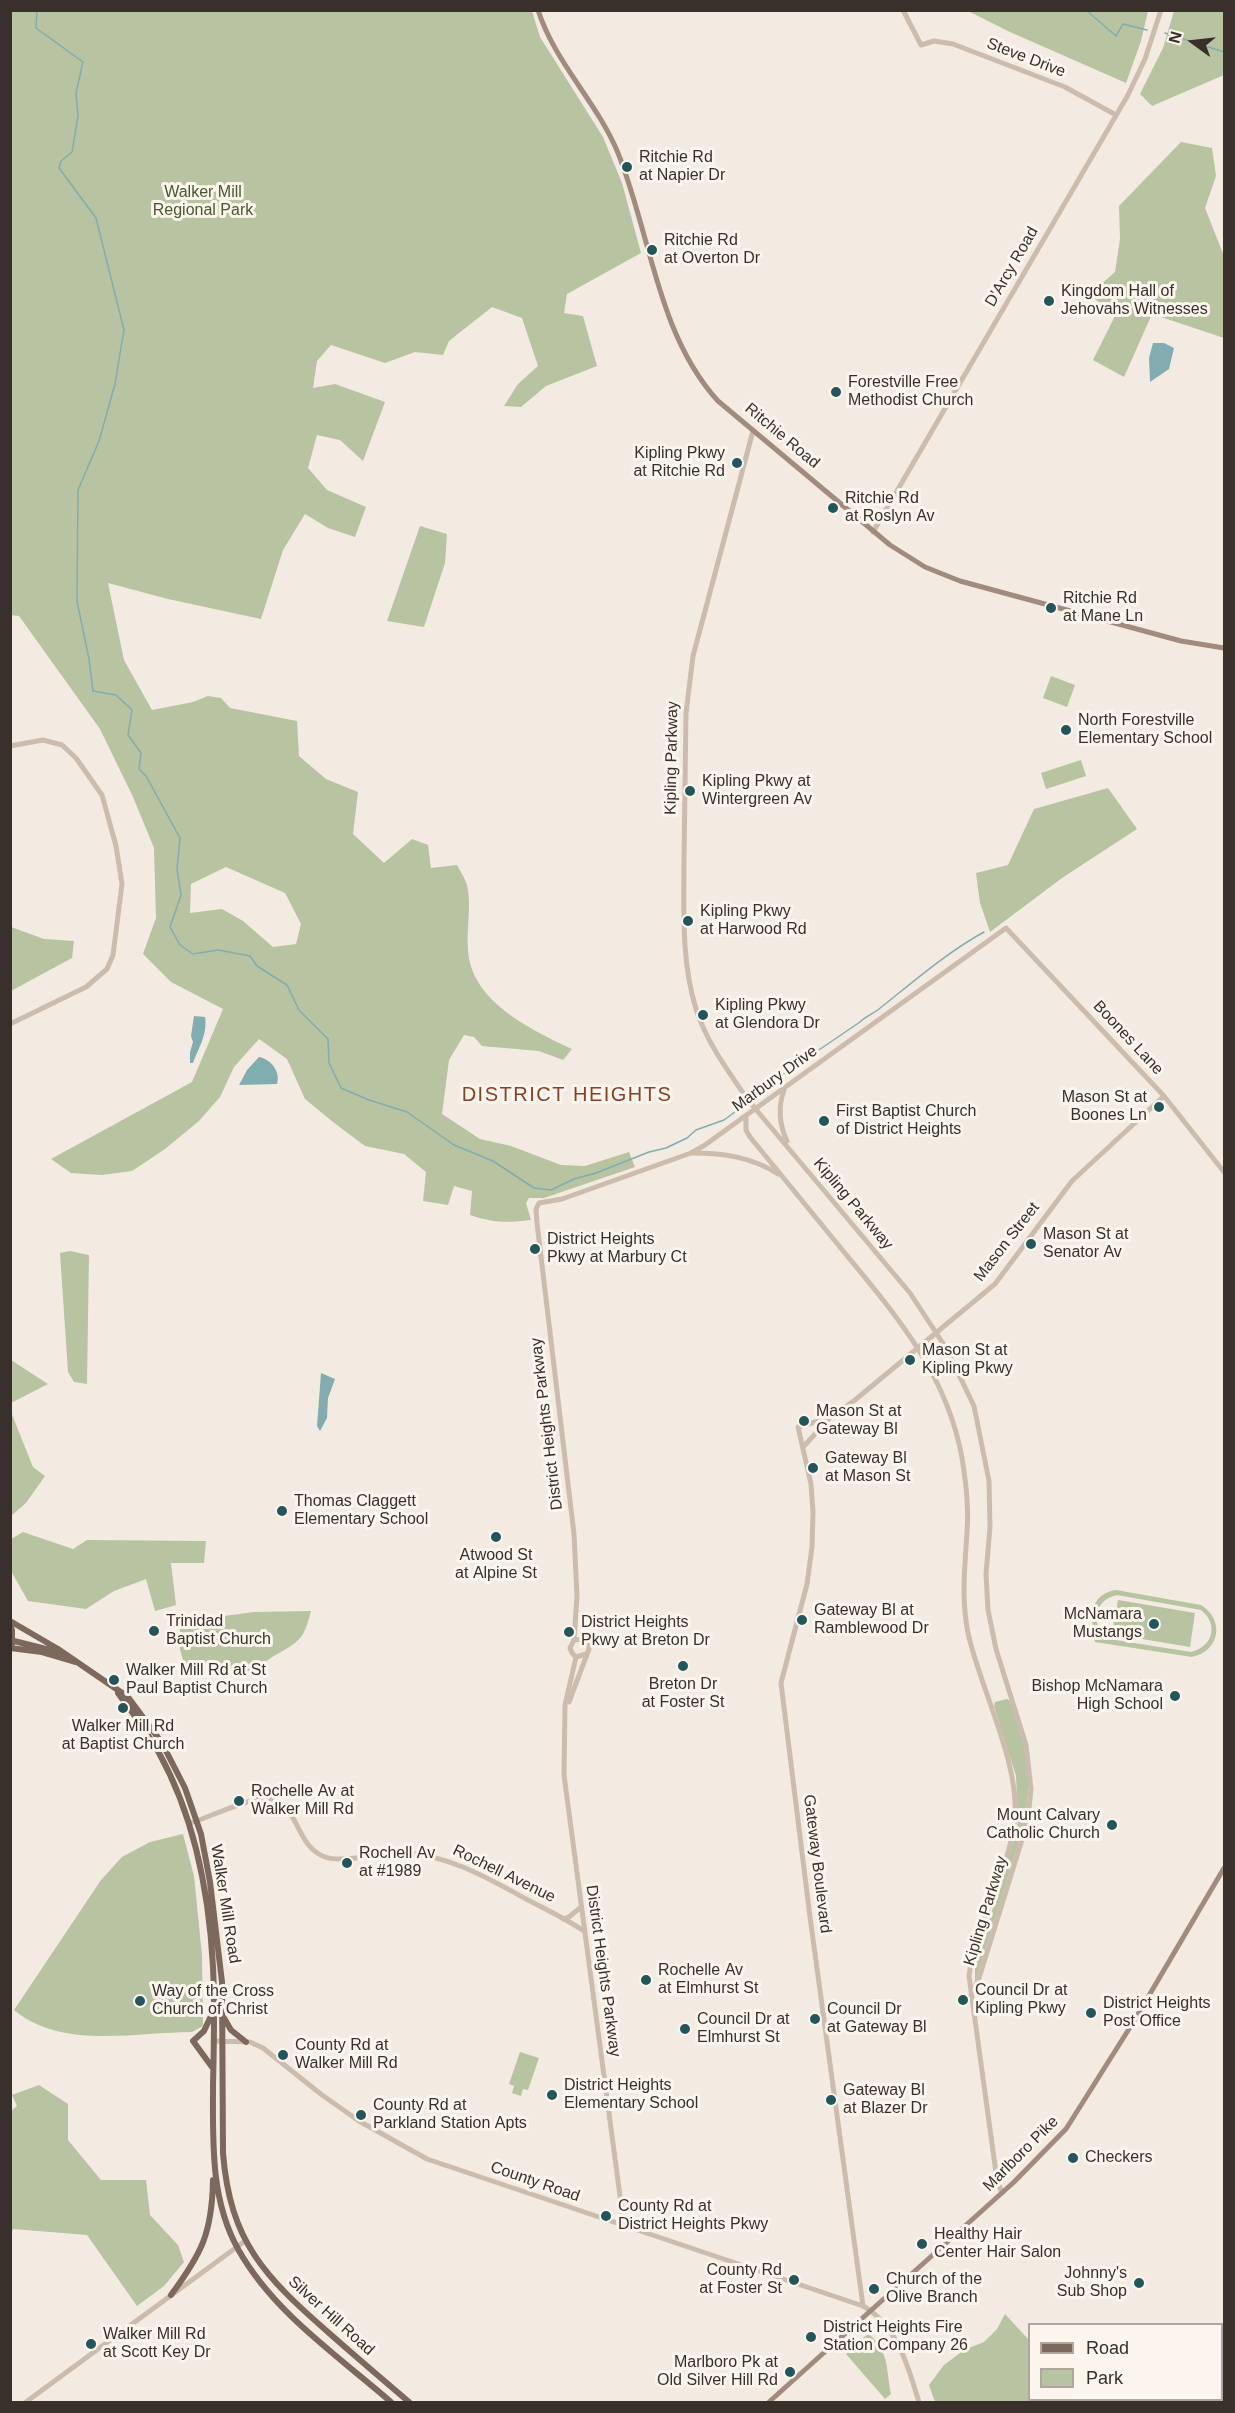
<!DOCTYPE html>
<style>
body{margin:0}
#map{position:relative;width:1235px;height:2413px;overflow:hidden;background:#f3ebe1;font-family:Helvetica,sans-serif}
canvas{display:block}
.frame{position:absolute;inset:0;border:12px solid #3a302b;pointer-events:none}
.legend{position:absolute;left:1028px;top:2323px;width:195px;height:78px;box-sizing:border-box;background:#fbf5ee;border:2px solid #aea6a0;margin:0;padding:8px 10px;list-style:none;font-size:18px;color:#3a302b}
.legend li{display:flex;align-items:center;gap:12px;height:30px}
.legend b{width:30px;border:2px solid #aea6a0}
.north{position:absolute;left:1163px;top:12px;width:60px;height:60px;-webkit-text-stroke:4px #fbf5ee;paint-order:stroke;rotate:285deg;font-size:16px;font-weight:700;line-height:24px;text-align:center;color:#3a302b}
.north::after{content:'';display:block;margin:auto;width:21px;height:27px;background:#3a302b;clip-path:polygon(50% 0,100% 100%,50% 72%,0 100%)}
</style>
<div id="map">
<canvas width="1235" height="2413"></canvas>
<div class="frame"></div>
<ul class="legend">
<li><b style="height:8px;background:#7c685d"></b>Road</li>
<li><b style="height:16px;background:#b7c3a1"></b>Park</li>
</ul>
<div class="north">N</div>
</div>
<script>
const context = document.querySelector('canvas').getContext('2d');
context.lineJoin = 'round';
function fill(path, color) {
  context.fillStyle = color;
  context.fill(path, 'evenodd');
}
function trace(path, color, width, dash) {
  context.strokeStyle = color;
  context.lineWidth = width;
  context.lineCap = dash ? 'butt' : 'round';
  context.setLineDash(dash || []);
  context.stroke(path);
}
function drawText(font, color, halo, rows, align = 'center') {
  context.font = font + ' Helvetica,sans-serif';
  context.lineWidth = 6;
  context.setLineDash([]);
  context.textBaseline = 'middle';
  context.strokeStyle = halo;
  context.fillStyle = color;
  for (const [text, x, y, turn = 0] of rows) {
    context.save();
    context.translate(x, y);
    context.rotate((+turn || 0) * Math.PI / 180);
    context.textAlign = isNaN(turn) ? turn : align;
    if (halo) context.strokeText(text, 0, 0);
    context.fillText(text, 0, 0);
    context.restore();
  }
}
const green = new Path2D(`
 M11 10 532 11 540 37 603 137 622 183 641 253 567 294 564 313 583 316 597 366 546 386 521 407 504 406 518 384 538 366 522 318 492 307 449 341 443 355 415 352 385 363 331 345 317 361 313 388 335 384 385 402 363 461 340 440 317 435 308 468 327 490 366 507 355 537 328 528 305 514 283 550 261 619 168 599 108 583 124 660 152 710 193 702 208 696 221 698 230 708 297 721 299 756 326 779 358 792 353 834 384 863 412 839 428 845 431 868 457 865C460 871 465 878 467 885 472 906 466 929 468 950 471 1002 532 1030 572 1049L563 1060 539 1051 482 1046 474 1037 464 1035 449 1060 442 1114 480 1139 511 1146 561 1165 585 1166 629 1152 635 1167 544 1198H529L526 1203 531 1220C506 1223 494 1223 470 1215L472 1191 454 1186 448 1205 423 1201 426 1172 404 1154 365 1146 333 1122 305 1099 287 1059 259 1039 234 1067 220 1097 199 1121 165 1149 132 1171 102 1175 71 1173 51 1159 192 1082 223 1009 171 982 143 954 156 918 154 848 133 797 100 729 19 616 11 615ZM226 867 285 893 301 924 296 944 273 947 243 921 222 909 190 913 191 884Z
 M968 11H1148L1141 41 1126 83 1010 32Z
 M1174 11H1224V75L1152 106 1140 94 1163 48Z
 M1181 142 1212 148 1216 176 1205 208 1224 256V338L1152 314 1124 377 1093 360 1116 314 1089 295 1115 272 1120 239 1119 206Z
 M420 526 447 534 445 563 424 627 387 621Z
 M1051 676 1075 685 1067 707 1043 698Z
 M1081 760 1086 776 1046 789 1041 773Z
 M1108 788 1137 829 1062 878 990 932 980 903 976 873 1008 865 1034 809Z
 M11 927 44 939 74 941 72 958 11 991Z
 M70 1251 89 1255 87 1384 74 1382 68 1372 60 1253Z
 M10 1360H11L48 1384 11 1403Z
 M11 1412 33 1467 45 1476 26 1503 11 1516Z
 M23 1532 73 1549 87 1540 206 1541 204 1563H171L176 1605 155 1611 146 1579 114 1591 86 1609 28 1601 11 1571V1539Z
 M1116 1590 1201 1605C1225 1620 1220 1651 1192 1657L1095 1642 1093 1637H1099C1085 1619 1092 1593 1116 1590ZM1117 1595 1201 1610C1219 1624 1213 1647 1191 1652L1109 1639C1090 1626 1093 1600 1117 1595Z
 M1118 1600 1195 1613 1190 1647 1112 1634Z
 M311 1611C309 1618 307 1627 303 1634 292 1652 265 1654 256 1674L231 1669 216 1662 184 1664 180 1649V1622L254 1612Z
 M1007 1699 1010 1701 1024 1746 1029 1785 1025 1822 975 1983V1966L1017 1830 1018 1819 1016 1776 994 1706 995 1702Z
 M183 1834 194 1876 202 1955 203 2026 192 2032C135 2032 62 2050 14 2010L101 1880 122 1857 150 1842Z
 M520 2052 539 2058 528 2090 523 2089 521 2096 512 2093 514 2086 509 2084Z
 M39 2085 68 2104V2140L101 2180H146L150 2215 178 2245 184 2262 164 2286 137 2306 87 2235 13 2229 11 2235V2111L17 2106 12 2095Z
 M1005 2314 1029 2340 1030 2400H1083L1085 2402H935L929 2385 944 2365 964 2350 984 2342 997 2329Z
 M869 2334C890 2353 886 2370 891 2394L885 2399 846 2354 864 2337Z`);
const water = new Path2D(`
 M1153 343H1164L1174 348 1169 369 1150 382 1149 358Z
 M194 1016 205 1017C208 1034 198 1049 193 1063H190V1052L193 1042 191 1036Z
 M259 1057C271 1059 281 1072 277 1084L239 1085 247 1070Z
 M321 1373 335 1379 328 1398 327 1418 320 1431 317 1426Z`);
const stream = new Path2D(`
 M37 10 36 28 83 62 76 93 78 116 72 152 61 161 59 168 96 218 124 330 115 384 99 441 78 490 77 601 89 659 93 691 116 695 132 710 128 735 141 753 139 769 146 776 180 838 177 869 181 895 170 927 180 945 193 954 218 950 250 956 257 966 287 985 299 1010 328 1039 329 1063 341 1088 369 1100 407 1112 454 1145 493 1161 534 1188 551 1190 574 1179 596 1173 649 1152 666 1148 687 1138 696 1130 724 1120 743 1106
 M1086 10 1116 36 1123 24 1147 30
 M1165 33 1224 52
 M755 1097 769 1086 776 1084 779 1077 860 1022C866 1016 873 1014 879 1009 913 982 946 953 984 932`);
const tertiary = new Path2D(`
 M903 10 921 45 934 41 953 44 1065 87 1116 115
 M753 431 693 656 686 713C685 762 685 811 684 860 684 910 681 960 696 1009 707 1043 728 1071 748 1100L910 1293 946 1348 974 1406 989 1481 990 1527 986 1574 988 1610 996 1649 1026 1745 1031 1789 1028 1818 1021 1843 979 1978 971 1995
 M873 532 1128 95 1145 59 1161 10
 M10 746 43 740 62 745 76 758 102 795 116 846 122 884 113 955 107 969 86 987 10 1024
 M784 1090C778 1107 779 1124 787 1141
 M746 1117V1130L750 1137C782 1176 813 1214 844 1252 896 1315 947 1374 962 1458 966 1482 969 1507 967 1532 965 1566 961 1598 968 1633 980 1688 1019 1761 1015 1816 1011 1869 975 1923 969 1976L997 2180 1002 2193
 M692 1153C723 1153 752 1157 778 1174
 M804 1446 828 1420
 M586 1654 576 1657 572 1653 570 1648 574 1640 577 1596 574 1534 537 1223 536 1209 539 1203 562 1199 691 1153 705 1145 1006 928 1164 1096 1224 1172
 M576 1657 565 1705 564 1775 624 2226
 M569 1702 589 1649 588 1643 584 1639 574 1640
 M190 1823C208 1818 251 1797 267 1798 300 1801 293 1845 325 1857 345 1864 381 1851 406 1853 451 1856 489 1879 528 1900 547 1910 566 1919 584 1931
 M563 1919 569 1917 581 1907
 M213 2041 250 2042 263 2048 322 2095 359 2121 427 2159 863 2306C898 2326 908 2367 919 2402
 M863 2306 810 1917 781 1683 807 1584 812 1547 813 1512 811 1484 798 1427 829 1418 855 1400 995 1284 1072 1181 1164 1096
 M26 2402 245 2241`);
const secondary = new Path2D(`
 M538 10C555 63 597 102 618 153 651 235 657 334 718 401L890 545 925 567 960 581 1181 641 1224 648
 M769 2402 1014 2182 1066 2129 1134 2021 1224 1868`);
const primary = new Path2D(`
 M10 1621 58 1649 128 1697 162 1743 185 1788 201 1834 210 1882 222 1982 223 2153C230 2242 265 2277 329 2333 355 2356 382 2379 409 2402
 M10 1625 12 1630V1644
 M10 1640 58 1652
 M10 1648 42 1652 76 1662
 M118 1693C132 1713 147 1731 159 1753 195 1818 209 1892 213 1967 215 2006 214 2046 213 2085 213 2140 210 2199 238 2249 273 2312 337 2355 391 2402
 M211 2016 204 2031 193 2041 212 2067
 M224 2018 231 2030 246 2042
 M171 2295C202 2253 212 2233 213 2180`);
const markers = [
 [627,167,6,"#21575c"],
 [652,250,6,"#21575c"],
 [1049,301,6,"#21575c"],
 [836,392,6,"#21575c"],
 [737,463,6,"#21575c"],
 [833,508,6,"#21575c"],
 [1051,608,6,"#21575c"],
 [1066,730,6,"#21575c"],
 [690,791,6,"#21575c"],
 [688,921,6,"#21575c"],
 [703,1015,6,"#21575c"],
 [1159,1107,6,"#21575c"],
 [824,1121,6,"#21575c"],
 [1031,1244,6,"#21575c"],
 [535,1249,6,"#21575c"],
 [910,1360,6,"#21575c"],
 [804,1421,6,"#21575c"],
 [813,1468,6,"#21575c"],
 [282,1511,6,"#21575c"],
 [496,1537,6,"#21575c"],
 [802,1620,6,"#21575c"],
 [1154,1624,6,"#21575c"],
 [154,1631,6,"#21575c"],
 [569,1632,6,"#21575c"],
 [683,1666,6,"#21575c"],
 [114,1680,6,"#21575c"],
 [1175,1696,6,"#21575c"],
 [123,1708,6,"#21575c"],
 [239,1801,6,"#21575c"],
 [1112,1825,6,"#21575c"],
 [347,1863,6,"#21575c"],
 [646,1980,6,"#21575c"],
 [963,2000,6,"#21575c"],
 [140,2001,6,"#21575c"],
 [1091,2013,6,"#21575c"],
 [815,2019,6,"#21575c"],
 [685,2029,6,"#21575c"],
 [283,2055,6,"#21575c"],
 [552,2095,6,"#21575c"],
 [831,2100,6,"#21575c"],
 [361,2115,6,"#21575c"],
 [1073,2158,6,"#21575c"],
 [606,2216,6,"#21575c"],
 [922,2244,6,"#21575c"],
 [794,2280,6,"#21575c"],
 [1139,2283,6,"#21575c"],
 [874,2289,6,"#21575c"],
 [811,2337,6,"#21575c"],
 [91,2344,6,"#21575c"],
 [790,2372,6,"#21575c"]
];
const streetNames = [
 ["Steve Drive",1026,58,21],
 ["D'Arcy Road",1012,267,-60],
 ["Ritchie Road",782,436,40],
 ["Kipling Parkway",672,758,-89],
 ["Boones Lane",1128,1038,47],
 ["Marbury Drive",775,1079,-36],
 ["Kipling Parkway",853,1204,50],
 ["Mason Street",1007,1242,-52],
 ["District Heights Parkway",547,1424,-97],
 ["Gateway Boulevard",817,1864,83],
 ["Rochell Avenue",504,1874,26],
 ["Walker Mill Road",225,1904,81],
 ["Kipling Parkway",986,1911,-73],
 ["District Heights Parkway",603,1971,82],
 ["Marlboro Pike",1021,2154,-45],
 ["County Road",535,2182,19],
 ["Silver Hill Road",331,2316,42]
];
const poiNames = [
 ["Ritchie Rd",639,158],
 ["at Napier Dr",639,176],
 ["Ritchie Rd",664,241],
 ["at Overton Dr",664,259],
 ["Kingdom Hall of",1061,292],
 ["Jehovahs Witnesses",1061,310],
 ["Forestville Free",848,383],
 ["Methodist Church",848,401],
 ["Kipling Pkwy",725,454,"right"],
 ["at Ritchie Rd",725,472,"right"],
 ["Ritchie Rd",845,499],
 ["at Roslyn Av",845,517],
 ["Ritchie Rd",1063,599],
 ["at Mane Ln",1063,617],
 ["North Forestville",1078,721],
 ["Elementary School",1078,739],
 ["Kipling Pkwy at",702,782],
 ["Wintergreen Av",702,800],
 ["Kipling Pkwy",700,912],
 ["at Harwood Rd",700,930],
 ["Kipling Pkwy",715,1006],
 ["at Glendora Dr",715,1024],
 ["Mason St at",1147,1098,"right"],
 ["Boones Ln",1147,1116,"right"],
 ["First Baptist Church",836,1112],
 ["of District Heights",836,1130],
 ["Mason St at",1043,1235],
 ["Senator Av",1043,1253],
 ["District Heights",547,1240],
 ["Pkwy at Marbury Ct",547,1258],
 ["Mason St at",922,1351],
 ["Kipling Pkwy",922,1369],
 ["Mason St at",816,1412],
 ["Gateway Bl",816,1430],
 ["Gateway Bl",825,1459],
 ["at Mason St",825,1477],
 ["Thomas Claggett",294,1502],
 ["Elementary School",294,1520],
 ["Atwood St",496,1556,"center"],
 ["at Alpine St",496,1574,"center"],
 ["Gateway Bl at",814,1611],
 ["Ramblewood Dr",814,1629],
 ["McNamara",1142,1615,"right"],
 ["Mustangs",1142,1633,"right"],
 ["Trinidad",166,1622],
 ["Baptist Church",166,1640],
 ["District Heights",581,1623],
 ["Pkwy at Breton Dr",581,1641],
 ["Walker Mill Rd at St",126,1671],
 ["Paul Baptist Church",126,1689],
 ["Breton Dr",683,1685,"center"],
 ["at Foster St",683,1703,"center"],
 ["Bishop McNamara",1163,1687,"right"],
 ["High School",1163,1705,"right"],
 ["Walker Mill Rd",123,1727,"center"],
 ["at Baptist Church",123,1745,"center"],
 ["Rochelle Av at",251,1792],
 ["Walker Mill Rd",251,1810],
 ["Mount Calvary",1100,1816,"right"],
 ["Catholic Church",1100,1834,"right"],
 ["Rochell Av",359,1854],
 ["at #1989",359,1872],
 ["Rochelle Av",658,1971],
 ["at Elmhurst St",658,1989],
 ["Council Dr at",975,1991],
 ["Kipling Pkwy",975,2009],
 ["Way of the Cross",152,1992],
 ["Church of Christ",152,2010],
 ["District Heights",1103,2004],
 ["Post Office",1103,2022],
 ["Council Dr",827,2010],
 ["at Gateway Bl",827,2028],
 ["Council Dr at",697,2020],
 ["Elmhurst St",697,2038],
 ["County Rd at",295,2046],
 ["Walker Mill Rd",295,2064],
 ["District Heights",564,2086],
 ["Elementary School",564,2104],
 ["Gateway Bl",843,2091],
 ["at Blazer Dr",843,2109],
 ["County Rd at",373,2106],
 ["Parkland Station Apts",373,2124],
 ["Checkers",1085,2158],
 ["County Rd at",618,2207],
 ["District Heights Pkwy",618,2225],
 ["Healthy Hair",934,2235],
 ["Center Hair Salon",934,2253],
 ["County Rd",782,2271,"right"],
 ["at Foster St",782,2289,"right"],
 ["Johnny's",1127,2274,"right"],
 ["Sub Shop",1127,2292,"right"],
 ["Church of the",886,2280],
 ["Olive Branch",886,2298],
 ["District Heights Fire",823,2328],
 ["Station Company 26",823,2346],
 ["Walker Mill Rd",103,2335],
 ["at Scott Key Dr",103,2353],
 ["Marlboro Pk at",778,2363,"right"],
 ["Old Silver Hill Rd",778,2381,"right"]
];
const parkNames = [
 ["Walker Mill",203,193],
 ["Regional Park",203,211]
];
const quarterNames = [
 ["DISTRICT HEIGHTS",567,1095]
];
fill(green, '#b7c3a1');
fill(water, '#80adb0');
trace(stream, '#80adb0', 1.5);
trace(tertiary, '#ccbcad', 5);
trace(secondary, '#a08b7e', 5);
trace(primary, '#7c685d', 6);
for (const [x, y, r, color] of markers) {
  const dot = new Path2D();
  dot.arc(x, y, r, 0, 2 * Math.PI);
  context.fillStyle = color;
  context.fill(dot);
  trace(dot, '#fbf5ee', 2);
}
drawText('16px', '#3a302b', '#fbf5ee', streetNames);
drawText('16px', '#3a302b', '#fbf5ee', poiNames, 'left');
drawText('16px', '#48592f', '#fbf5ee', parkNames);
context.letterSpacing = '1.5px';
drawText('20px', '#893f25', '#fbf5ee', quarterNames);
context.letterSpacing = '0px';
</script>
